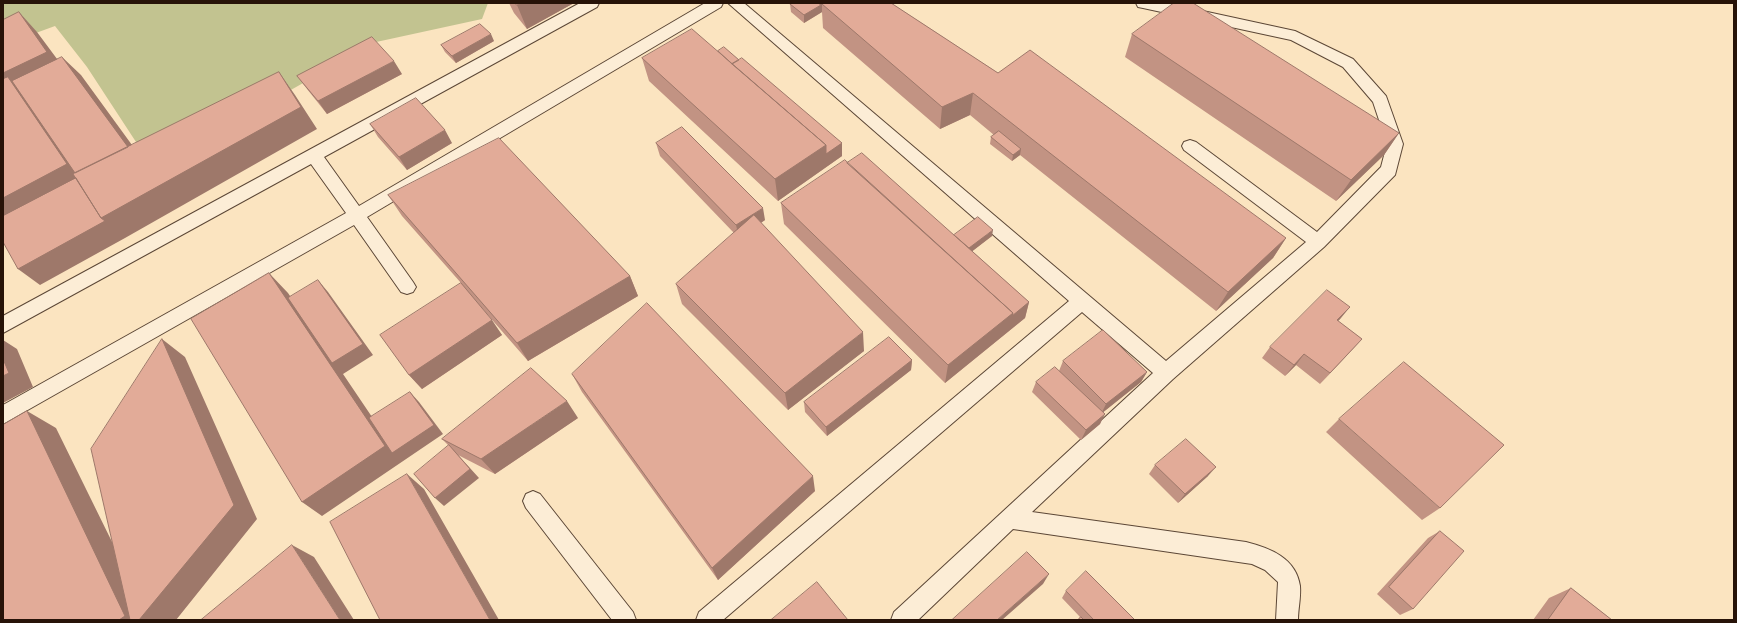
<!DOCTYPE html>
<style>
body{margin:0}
#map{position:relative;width:1737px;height:623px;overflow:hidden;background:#fbe4c0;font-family:"Sorts Mill Goudy",serif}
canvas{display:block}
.frame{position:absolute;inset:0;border:4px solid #271308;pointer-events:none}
</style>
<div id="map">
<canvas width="1737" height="623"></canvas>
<div class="frame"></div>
</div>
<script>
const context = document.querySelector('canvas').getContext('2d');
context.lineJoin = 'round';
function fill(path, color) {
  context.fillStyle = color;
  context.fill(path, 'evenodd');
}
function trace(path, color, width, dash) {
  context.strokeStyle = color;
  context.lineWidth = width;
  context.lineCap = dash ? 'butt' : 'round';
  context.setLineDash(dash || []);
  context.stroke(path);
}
const green = new Path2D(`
 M3 3H488L482 19 367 44 312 78 153 168 87 67 55 26 3 45Z`);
const lane = new Path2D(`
 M580 3H599L597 7 324 157 359 206 705 3H723L721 7 367 217 413 282 416 287 413 292 407 294 401 292 354 225 3 424V405L346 213 311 164 3 333V316Z
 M728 3H744L1166 361 1306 242 1184 150 1182 146 1184 142 1190 140 1196 142 1317 232 1381 167 1387 144 1373 102 1343 67 1291 40 1143 8 1138 7 1136 3H1166L1295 31 1353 59 1386 96 1403 144 1395 175 1324 247 1173 379 1032 512 1246 542C1270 548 1296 558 1300 586 1301 597 1298 609 1298 620H1276L1278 582 1265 570 1252 564 1013 529 918 620H891L894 612 1153 373 1082 312 723 620H696L699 612 1069 301Z
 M533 491 540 494 633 612 636 620H612L526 508 523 501 526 494Z`);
const wall = new Path2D(`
 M509 3H574L527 29 514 13Z
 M793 3H891L998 73 1286 238 1273 258 1216 311 1020 155 1012 161 990 144 991 137 994 135 970 115 940 129 823 28 822 12 804 23 791 12 790 4Z
 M1132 34 1399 133 1384 155 1336 201 1125 57Z
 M494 41 456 63 445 52 441 45Z
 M718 51 842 156 778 201 649 81 642 58Z
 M402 74 327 114 307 89 297 76Z
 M370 124 452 143 407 170 378 137Z
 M656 143 765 220 761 223 864 351 788 410 682 304 676 284 734 233 660 156Z
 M847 163 954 235 992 236 972 251 1029 302 1025 318 945 383 784 224 781 203Z
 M388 195 630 276 638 296 528 361 480 306 502 335 422 389 409 375 461 283 402 216Z
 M1341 318 1338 321 1362 339 1320 384 1296 365 1285 376 1262 358 1270 347Z
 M912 360 911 370 827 436 805 412 804 402Z
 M1063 361 1147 372 1141 382 1103 412 1100 424 1081 440 1032 392 1036 382 1059 371Z
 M572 374 815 491 718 580 582 392Z
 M578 418 495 474 458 455 442 439Z
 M1339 419 1440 508 1422 520 1326 432Z
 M1155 465 1208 476 1178 503 1149 474Z
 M1440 531 1413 609 1400 615 1377 594 1428 538Z
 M1571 588 1612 620H1533L1549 598Z
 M1066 591 1135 620H1078L1080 617 1062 598Z`);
const shadedWall = new Path2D(`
 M519 3H574L527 29 517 5Z
 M820 3H837L822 4V12L804 23V15L821 5Z
 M19 12 37 32 66 71 62 57 81 75 148 167 279 72 295 95 317 129 125 238 40 285 18 269 3 233V73Z
 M491 34 494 41 456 63 452 56Z
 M394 61 402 74 327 114 318 101Z
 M973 93 970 115 940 129 942 107Z
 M445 130 452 143 407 170 399 157Z
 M1399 133 1384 155 1336 201 1351 180Z
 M842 143V156L778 201 775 179 826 145Z
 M1021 149 1020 155 1012 161 1013 155Z
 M763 208 765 220 739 237 736 225Z
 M993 230 992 236 961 260V254Z
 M1286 238 1273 258 1216 311 1228 292Z
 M269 273 288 293 335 362 318 280 328 292 373 355 343 374 395 451 410 392 419 402 443 434 322 516 302 502Z
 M630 276 638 296 528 361 517 343Z
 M1029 302 1025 318 945 383 948 365 1013 313Z
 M1350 307 1341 318 1328 331 1337 320Z
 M492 320 502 335 422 389 409 375Z
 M863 332 864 351 788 410 785 393Z
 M162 339 185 357 257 519 176 620H119L27 411 56 428 146 611Z
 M1362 339 1352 350 1320 384 1330 373Z
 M3 340 17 349 33 387 3 403Z
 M1304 354 1296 365 1285 376 1294 365Z
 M912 360 911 370 827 436 826 427Z
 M1147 372 1141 382 1101 414 1106 404Z
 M567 401 578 418 495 474 481 459Z
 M1105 414 1100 424 1081 440 1086 430Z
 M449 445 479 478 444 506 435 498Z
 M1216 467 1208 476 1178 503 1185 494Z
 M407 474 424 489 499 620H490Z
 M813 476 815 491 718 580 712 568Z
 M292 545 314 557 354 620H340Z
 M1049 574 1043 584 1002 620H997Z`);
const building = new Path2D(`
 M515 3H521L517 5Z
 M793 3H818L821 5 804 15 790 4Z
 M823 3H891L998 73 1030 50 1286 238 1228 292 973 93 942 107 822 4Z
 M1174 3H1193L1399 133 1351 180 1132 34Z
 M19 12 47 52 3 73V20Z
 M480 24 491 34 452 56 441 45Z
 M692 29 826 145 775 179 642 58Z
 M372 37 394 61 318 101 297 76Z
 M724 47 739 60 732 64 718 51Z
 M62 57 128 147 75 173 12 81Z
 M742 58 842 143 826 154V145L732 64Z
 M279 72 301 107 101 218 73 174Z
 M8 77 67 164 3 198V79Z
 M416 98 445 130 399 157 370 124Z
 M682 127 763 208 736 225 656 143Z
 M999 131 1021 149 1013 155 991 137Z
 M499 138 630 276 517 343 388 195Z
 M862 153 1029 302 1012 316 1013 313 847 163Z
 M845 160 1013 313 948 365 781 203Z
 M76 178 101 218 105 221 18 269 3 242V216Z
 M754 215 863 332 785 393 676 284Z
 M978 217 993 230 969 248 954 235Z
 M269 273 385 446 302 502 191 319Z
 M318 280 363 344 332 363 288 298Z
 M461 283 492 320 409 375 380 335Z
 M1327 290 1350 307 1337 320 1362 339 1330 373 1304 354 1294 365 1270 347Z
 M647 303 813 476 712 568 572 374Z
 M1103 330 1147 372 1106 404 1063 361Z
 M889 337 912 360 826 427 804 402Z
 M162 339 234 505 139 620H130L91 449Z
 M3 359 9 373 3 376Z
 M1404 362 1504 445 1440 508 1339 419Z
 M1055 367 1105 414 1086 430 1036 382Z
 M531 368 567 401 481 459 442 439Z
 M410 392 434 425 392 453 369 418Z
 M27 411 125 616 119 620H3V425Z
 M1186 439 1216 467 1185 494 1155 465Z
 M449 445 470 469 435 498 414 474Z
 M407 474 490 620H380L330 522Z
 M1440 531 1464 551 1413 609 1389 587Z
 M292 545 340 620H201Z
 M1027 552 1049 574 997 620H952Z
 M1086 571 1135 620H1094L1066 591Z
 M817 582 848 620H771Z
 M1571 588 1612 620H1548Z
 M1081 617 1084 620H1078Z`);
fill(green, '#c2c390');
trace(lane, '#5c4736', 2);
fill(lane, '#fcedd6');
fill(wall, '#c29383');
fill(shadedWall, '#9e786a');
fill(building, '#e2ab98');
trace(building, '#9e786a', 1);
</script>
